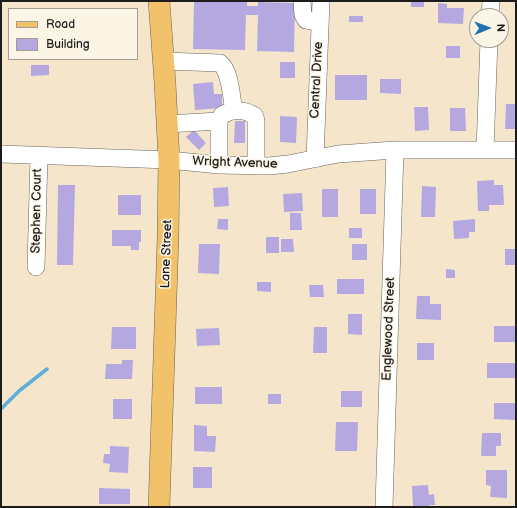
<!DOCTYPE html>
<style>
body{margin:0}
#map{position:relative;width:517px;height:508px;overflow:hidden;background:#f5e6cb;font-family:"Balsamiq Sans",sans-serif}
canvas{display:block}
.frame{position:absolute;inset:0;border:2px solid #1c1c1c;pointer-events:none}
.legend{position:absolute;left:8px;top:8px;width:130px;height:52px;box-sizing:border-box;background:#fcf5e5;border:1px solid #a29e95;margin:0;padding:5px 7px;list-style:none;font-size:12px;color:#1c1c1c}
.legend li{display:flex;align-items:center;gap:8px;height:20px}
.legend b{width:20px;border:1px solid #a29e95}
.north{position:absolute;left:469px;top:8px;width:40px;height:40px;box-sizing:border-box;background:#fcf5e5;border:1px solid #a29e95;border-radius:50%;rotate:89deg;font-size:11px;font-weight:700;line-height:16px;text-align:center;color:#1c1c1c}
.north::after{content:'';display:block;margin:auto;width:14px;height:18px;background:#1f6fb2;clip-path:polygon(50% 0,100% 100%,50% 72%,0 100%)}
</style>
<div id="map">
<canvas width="517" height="508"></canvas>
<div class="frame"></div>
<ul class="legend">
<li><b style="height:5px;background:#f2c26a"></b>Road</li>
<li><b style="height:11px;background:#b5a8e0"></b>Building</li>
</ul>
<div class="north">N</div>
</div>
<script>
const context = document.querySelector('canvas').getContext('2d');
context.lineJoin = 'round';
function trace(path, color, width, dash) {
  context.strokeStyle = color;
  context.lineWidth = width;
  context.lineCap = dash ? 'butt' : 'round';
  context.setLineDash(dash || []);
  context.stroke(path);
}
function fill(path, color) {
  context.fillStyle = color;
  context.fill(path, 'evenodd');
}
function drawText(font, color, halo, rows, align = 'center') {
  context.font = font + ' "Balsamiq Sans",sans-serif';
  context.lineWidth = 3;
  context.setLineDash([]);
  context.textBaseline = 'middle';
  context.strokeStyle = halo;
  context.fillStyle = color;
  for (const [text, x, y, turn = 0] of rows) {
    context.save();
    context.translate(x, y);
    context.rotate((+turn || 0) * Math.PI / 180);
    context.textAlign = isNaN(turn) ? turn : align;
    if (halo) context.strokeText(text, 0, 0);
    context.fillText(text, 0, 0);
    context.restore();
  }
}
const stream = new Path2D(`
 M1 409 19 391 47 369`);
const building = new Path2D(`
 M194 1H247V6H258V2L295 3 294 52 257 51 258 15H246L245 50 193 49Z
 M411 1H424V7H411Z
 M438 3 447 4V8H464L463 24 438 23Z
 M349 16H363V22H349Z
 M446 46H460V58H446Z
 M280 62H295V78H280Z
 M31 65H49V75L31 76Z
 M335 75H367V100H335Z
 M380 79H401V94L380 93Z
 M213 82 214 94H222V108L195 110 193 84Z
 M506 104H516V129H505Z
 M414 107H428L429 130 415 131Z
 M450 108H465L466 131H450Z
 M280 116 297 117 296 143 280 142Z
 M235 121H245V143H234Z
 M194 130 206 143 199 150 186 137Z
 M494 180V185H503L504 205H489V211H478L477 181Z
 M58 185H75L73 265H57Z
 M422 186 436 187 435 217H421Z
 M228 187 229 206 214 207 213 188Z
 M322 189H338V217H322Z
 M360 189H376V214H360Z
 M302 193 303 211 284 212 283 194Z
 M118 195H141V215H118Z
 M290 213H301L302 230H290Z
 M218 219H228V230L217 229Z
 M475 219V232H469V238L454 239 453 221Z
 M349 228H362V238H349Z
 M112 230H141V242H139V250H131V246H112Z
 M266 237H279V253H266Z
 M281 239H293L294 252H281Z
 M199 244H220L219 274 198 273Z
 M352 244H367V260H352Z
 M505 249H516V265H505Z
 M446 269 455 270V278H446Z
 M337 279H364V294H337Z
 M257 282H271V292L257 291Z
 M309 285H323L324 297H310Z
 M417 296H430V304H441V320L416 319Z
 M348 314H362V335L348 334Z
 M494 326H516V342H494Z
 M112 327H136V349H111Z
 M314 327H327V353H313Z
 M219 328 220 345 197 346 196 329Z
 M417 343H434V360H417Z
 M122 360H133L132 379H105L106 364H122Z
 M487 363H516V378H487Z
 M195 387H222V404H195Z
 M341 391H362V407H341Z
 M268 394H281V404H268Z
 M113 399H132V419H113Z
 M494 403H516V420L494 419Z
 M336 422H358L357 451H335Z
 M194 425 207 426V436H216L215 452 194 451Z
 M482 433H501V446H496V456H481Z
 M110 446 129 447 128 473 109 472 110 464 103 463 104 454H110Z
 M193 467H212V488H193Z
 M486 470H507V498L490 497 491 486 486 485Z
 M428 485 429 495 434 494 435 505H429V507H413L412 486Z
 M99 488 130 489V504H99Z`);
const minor = new Path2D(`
 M302 1 303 15 306 20 320 22
 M490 16 491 1
 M164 61 220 63C231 72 231 97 234 111
 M167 124 219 121
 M485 150 489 40
 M1 154 169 160 219 165 269 166 288 164 338 154 395 150H516
 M315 159 321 1
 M219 165V121L222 115C233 109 245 109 255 116L256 122V166
 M36 267 39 156
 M384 507 395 150`);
const major = new Path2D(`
 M159 1 165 83 169 160 168 237 159 507`);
const streetNames = [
 ["Central Drive",317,80,-87],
 ["Wright Avenue",235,163,2],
 ["Stephen Court",37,211,-89],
 ["Lane Street",167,254,-88],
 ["Englewood Street",389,329,-88]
];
trace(stream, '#5daed8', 3.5);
fill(building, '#b5a8e0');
trace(minor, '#686359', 18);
trace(major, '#686359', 22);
trace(minor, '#fff', 17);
trace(major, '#f2c26a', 21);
drawText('13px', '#1c1c1c', '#fcf5e5', streetNames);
</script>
